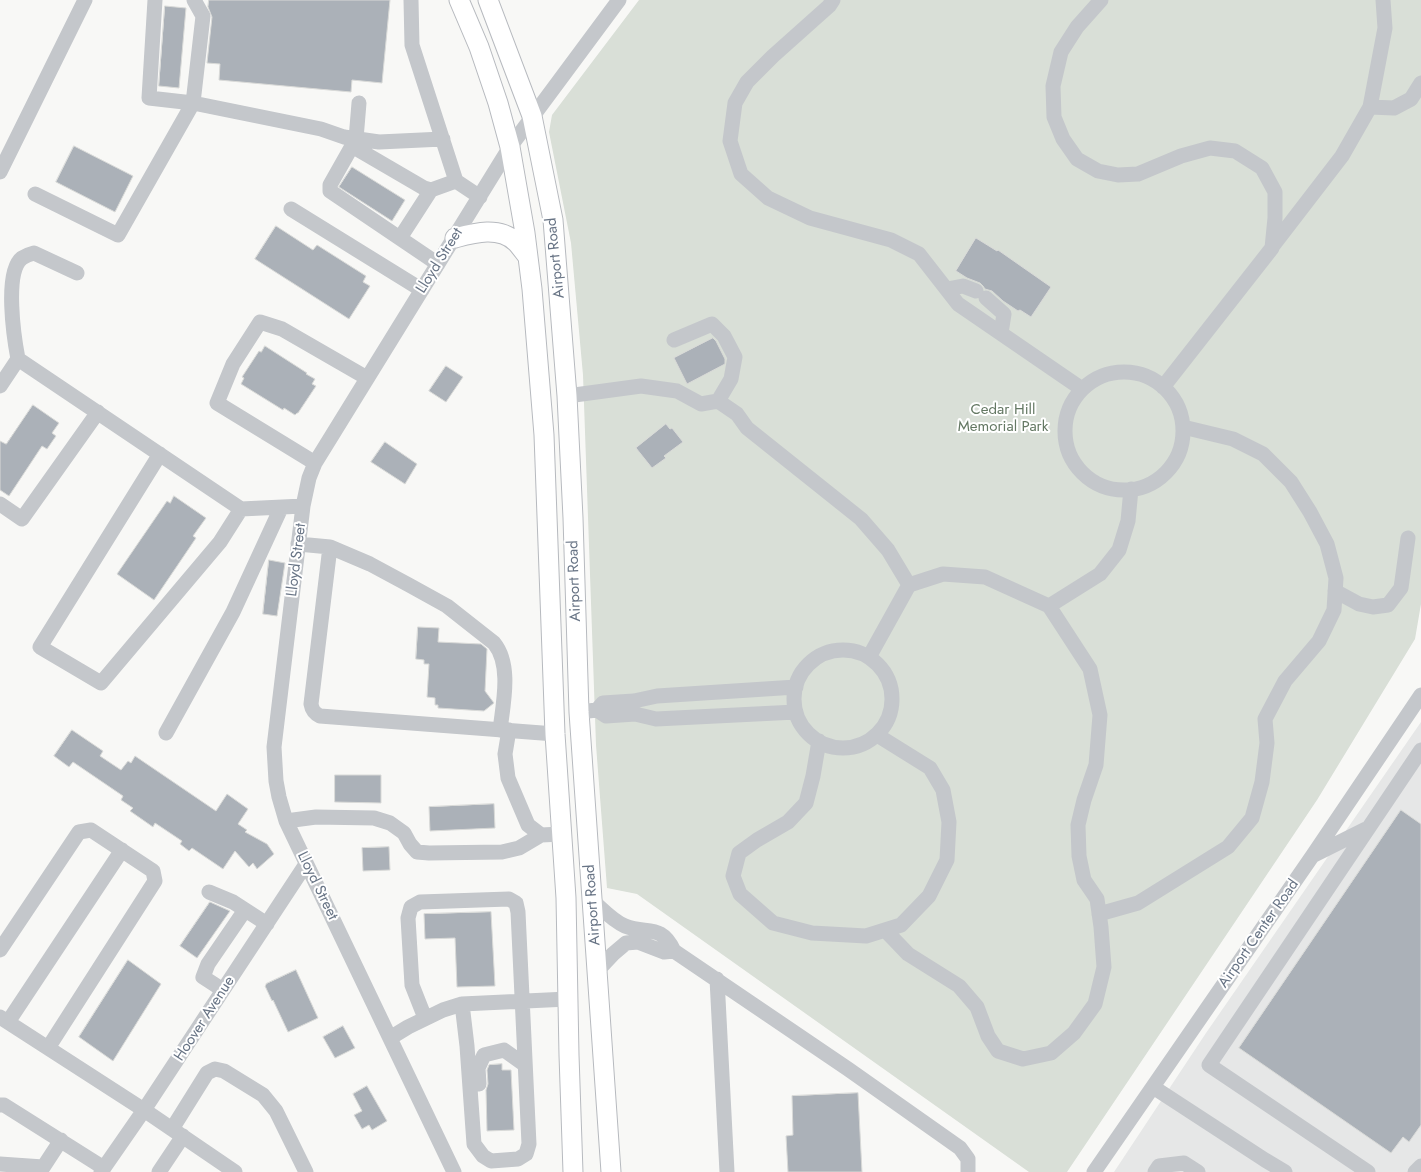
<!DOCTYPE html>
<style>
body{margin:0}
canvas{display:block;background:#f8f8f6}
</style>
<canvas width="1421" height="1172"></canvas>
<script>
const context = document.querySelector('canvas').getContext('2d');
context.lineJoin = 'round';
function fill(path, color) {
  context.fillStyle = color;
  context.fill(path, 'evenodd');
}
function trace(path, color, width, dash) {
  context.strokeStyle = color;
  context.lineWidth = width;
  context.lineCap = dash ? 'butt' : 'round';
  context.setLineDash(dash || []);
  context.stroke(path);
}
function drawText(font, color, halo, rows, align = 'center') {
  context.font = font + ' Jost,sans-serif';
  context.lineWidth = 4;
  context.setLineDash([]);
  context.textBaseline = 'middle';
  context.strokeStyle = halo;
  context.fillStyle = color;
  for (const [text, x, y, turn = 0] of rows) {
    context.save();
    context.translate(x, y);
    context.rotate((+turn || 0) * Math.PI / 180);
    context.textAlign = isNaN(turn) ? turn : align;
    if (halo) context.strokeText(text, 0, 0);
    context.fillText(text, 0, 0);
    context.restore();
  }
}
const built = new Path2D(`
 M1421 722V1172H1114L1206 1033Z`);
const green = new Path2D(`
 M639 0H1421V604L1415 639 1317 800 1067 1172H1029L637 894 607 888 596 745 583 375 571 243 549 132 552 115Z`);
const building = new Path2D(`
 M209 0H390L382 83 352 80 351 92 219 80 220 64 207 63 212 17 208 7Z
 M165 6 186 8 179 88 159 86Z
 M74 146 133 176 115 212 56 182Z
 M352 167 405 200 392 221 339 187Z
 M276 226 313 250 317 245 366 276 363 282 370 286 349 319 255 259Z
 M976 238 997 251 998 250 1051 287 1031 317 1020 310 1018 311 1003 301 992 291 985 289 983 286 980 283 967 278 956 271Z
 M713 338 716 341 725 359V364L687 384 674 358Z
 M265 346 307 373 306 374 315 379 312 384 316 386 298 413H297L295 415 284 408 283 410 241 384 244 378 242 377 259 351 261 352Z
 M446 366 463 377 446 402 429 391Z
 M33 405 59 423 52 433 56 436 47 449 42 446 9 496 0 490V441L6 444Z
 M666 424 670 429 672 428 683 442 664 456 666 458 652 468 636 448Z
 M385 442 417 464 405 484 371 462Z
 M174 496 206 518 193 536 196 538 154 600 117 574 167 501 170 503Z
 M269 560 285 563 277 616 263 614Z
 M418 627 439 628 438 642 481 644 487 649 485 691 494 703 484 711 438 708V705H435V698L427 697 429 664H424V660L416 659Z
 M72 730 103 751 100 756 121 770 128 761 131 763 135 756 216 811 227 794 248 809 238 824 247 830 245 832 267 844 274 854 257 869 253 863 249 867 235 851 223 869 192 848 189 851 180 844 182 841 155 823 153 827 130 811 133 808 121 800 123 796 73 762 69 767 54 756Z
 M335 775H381V803L335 802Z
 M494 804 495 828 430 831 429 807Z
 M1401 810 1421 824V1125L1409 1142 1403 1137 1391 1153 1239 1048Z
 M389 847 390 870 363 871 362 848Z
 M210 902 230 911 197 958 180 946Z
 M491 912 495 986 457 987 455 938 425 939 424 914Z
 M128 960 161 984 113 1061 79 1037Z
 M296 970 318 1018 288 1032 273 1000 272 1001 265 986 266 985V984Z
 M343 1026 355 1048 335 1058 323 1037Z
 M502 1064V1070H511L514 1130 487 1131 486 1090 488 1084 487 1070 489 1065Z
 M367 1086 387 1121 372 1130 369 1125 362 1129 354 1115 362 1111 353 1094Z
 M858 1093 862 1172H788L786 1136 793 1135 792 1096Z`);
const minor = new Path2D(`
 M155 0 149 98 193 103 321 129 344 137 379 142 443 139
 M411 0 412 45 456 181 480 197
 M833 0 829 6 773 56 747 82 735 103 730 141 741 174 768 198 810 218 891 240 919 254 958 304 1082 389
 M1101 0 1077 27 1061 52 1053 86 1054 117 1063 139 1077 159 1098 171 1118 175 1138 174 1181 156 1210 148 1235 151 1262 168 1275 192V218L1272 248 1163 387
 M359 103 356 139 330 185V191L438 264
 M1370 107 1394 108 1411 99 1421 83
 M352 146 424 188 431 190 456 181
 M0 172 85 0
 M35 194 118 235 193 103 203 16 194 0
 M291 209 422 290
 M400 238 431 190
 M1272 247 1342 156 1370 107 1385 28 1383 0
 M947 289 963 286 976 291
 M986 298 1004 314 1001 333
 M674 340 712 324 724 336 735 357 731 379 718 401
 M18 359C14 338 4 272 22 258 25 256 30 254 34 253L77 273
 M1065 431a59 59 0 1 1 118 0a59 59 0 1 1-118 0Z
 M0 386 18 359 241 509 303 506
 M567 396 641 386 677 391 701 404 718 401 737 414 747 428 861 519 888 550 909 585
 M160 454 40 647 101 683 220 542 241 509
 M315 463 217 403 233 364 260 322 282 329 367 378
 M0 504 22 519 98 412
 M298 544 330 547 370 564 409 585 447 606 494 643C512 665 503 704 500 730
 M330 547 311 704C312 710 314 713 320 716L555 734
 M1335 591 1359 604 1373 607 1388 605 1401 588 1408 538
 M1049 606 1100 574 1119 550 1128 521 1131 489
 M794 699a49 49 0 1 1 98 0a49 49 0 1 1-98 0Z
 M869 657 909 585 943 574 985 577 1049 606 1090 669 1100 715 1096 765 1084 800 1078 825 1079 856 1084 880 1097 899 1101 927 1104 967 1095 1004 1074 1033 1051 1053 1023 1059 998 1051 988 1036 977 1007 959 986 908 954 885 930
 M597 710 606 716 635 714 656 719 796 712
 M579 712 597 710 603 703 634 701 657 696 796 687
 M509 730 505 754 508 778 528 825 541 835 562 834
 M166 733 233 612 281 508
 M819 741 813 776 806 803 788 822 757 840 739 853 733 876 740 894 773 923 812 933 866 936 901 925 929 896 947 860 949 822 943 790 930 768 877 735
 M286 821 316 817 374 818 390 823 404 833 410 844 417 852 429 853 502 852 519 848 541 835
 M1314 855 1366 829
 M209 892 233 902 267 924
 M593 901C603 910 613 921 625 926 647 935 661 923 674 951L664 952 638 942 626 943 613 954 598 970
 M1099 914 1138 903 1228 847 1252 818 1262 782 1267 743 1265 719 1285 681 1319 641 1334 610 1336 578 1327 544 1310 512 1291 482 1263 454 1233 439 1183 427
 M0 950 79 832 91 830 153 871 155 881 48 1048
 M674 951 848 1069 960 1148 968 1159V1172
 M717 979 727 1172
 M223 990 203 977 208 964 245 910
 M0 1017 144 1110 235 1172
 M425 1018 412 985 408 918 411 907 420 902 509 899 516 903 518 912 529 1144 526 1154 518 1159 491 1161 483 1156 474 1144 467 1046 462 1004
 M8 1022 122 850
 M390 1038 408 1027 443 1010 462 1004 568 999
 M479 1084 478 1068 484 1055 504 1050 525 1065
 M1153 1087 1265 1160 1285 1172
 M0 1105H4L104 1168
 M172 1129 207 1073 215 1069 224 1071 263 1095 276 1111 306 1172
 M0 1164 43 1167
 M40 1172 61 1140
 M101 1172 144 1110 306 864
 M159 1172 183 1136
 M454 1172 286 821 279 797 276 781 274 747 303 506 309 478 315 463 510 147 619 0
 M1094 1172 1313 855 1421 695
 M1155 1172 1159 1166 1184 1163 1198 1172
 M1368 1172 1209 1065 1421 750
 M1415 1172 1421 1166`);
const major = new Path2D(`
 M459 0 479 47 498 103 510 147 525 233 532 289 544 435 555 734 566 898 569 1055 573 1172
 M488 0 532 116 553 220 567 396 573 518 579 712 611 1172
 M455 238C474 233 499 226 516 242 520 246 524 252 528 257`);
const streetNames = [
 ["Airport Road",556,258,-96],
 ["Lloyd Street",440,261,-58],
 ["Lloyd Street",297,560,-83],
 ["Airport Road",575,581,-92],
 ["Lloyd Street",317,886,64],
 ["Airport Road",593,905,-94],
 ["Airport Center Road",1259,934,-55],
 ["Hoover Avenue",205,1019,-57]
];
const parkNames = [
 ["Cedar Hill",1003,410],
 ["Memorial Park",1003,427]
];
fill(built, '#e6e7e7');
fill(green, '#d9dfd7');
fill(building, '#abb1b8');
trace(building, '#d9dad8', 1);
trace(major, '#b7babf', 21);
trace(minor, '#c4c7cb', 15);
trace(major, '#fff', 19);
drawText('15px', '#687485', '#fff', streetNames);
drawText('15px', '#647863', '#fff', parkNames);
</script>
